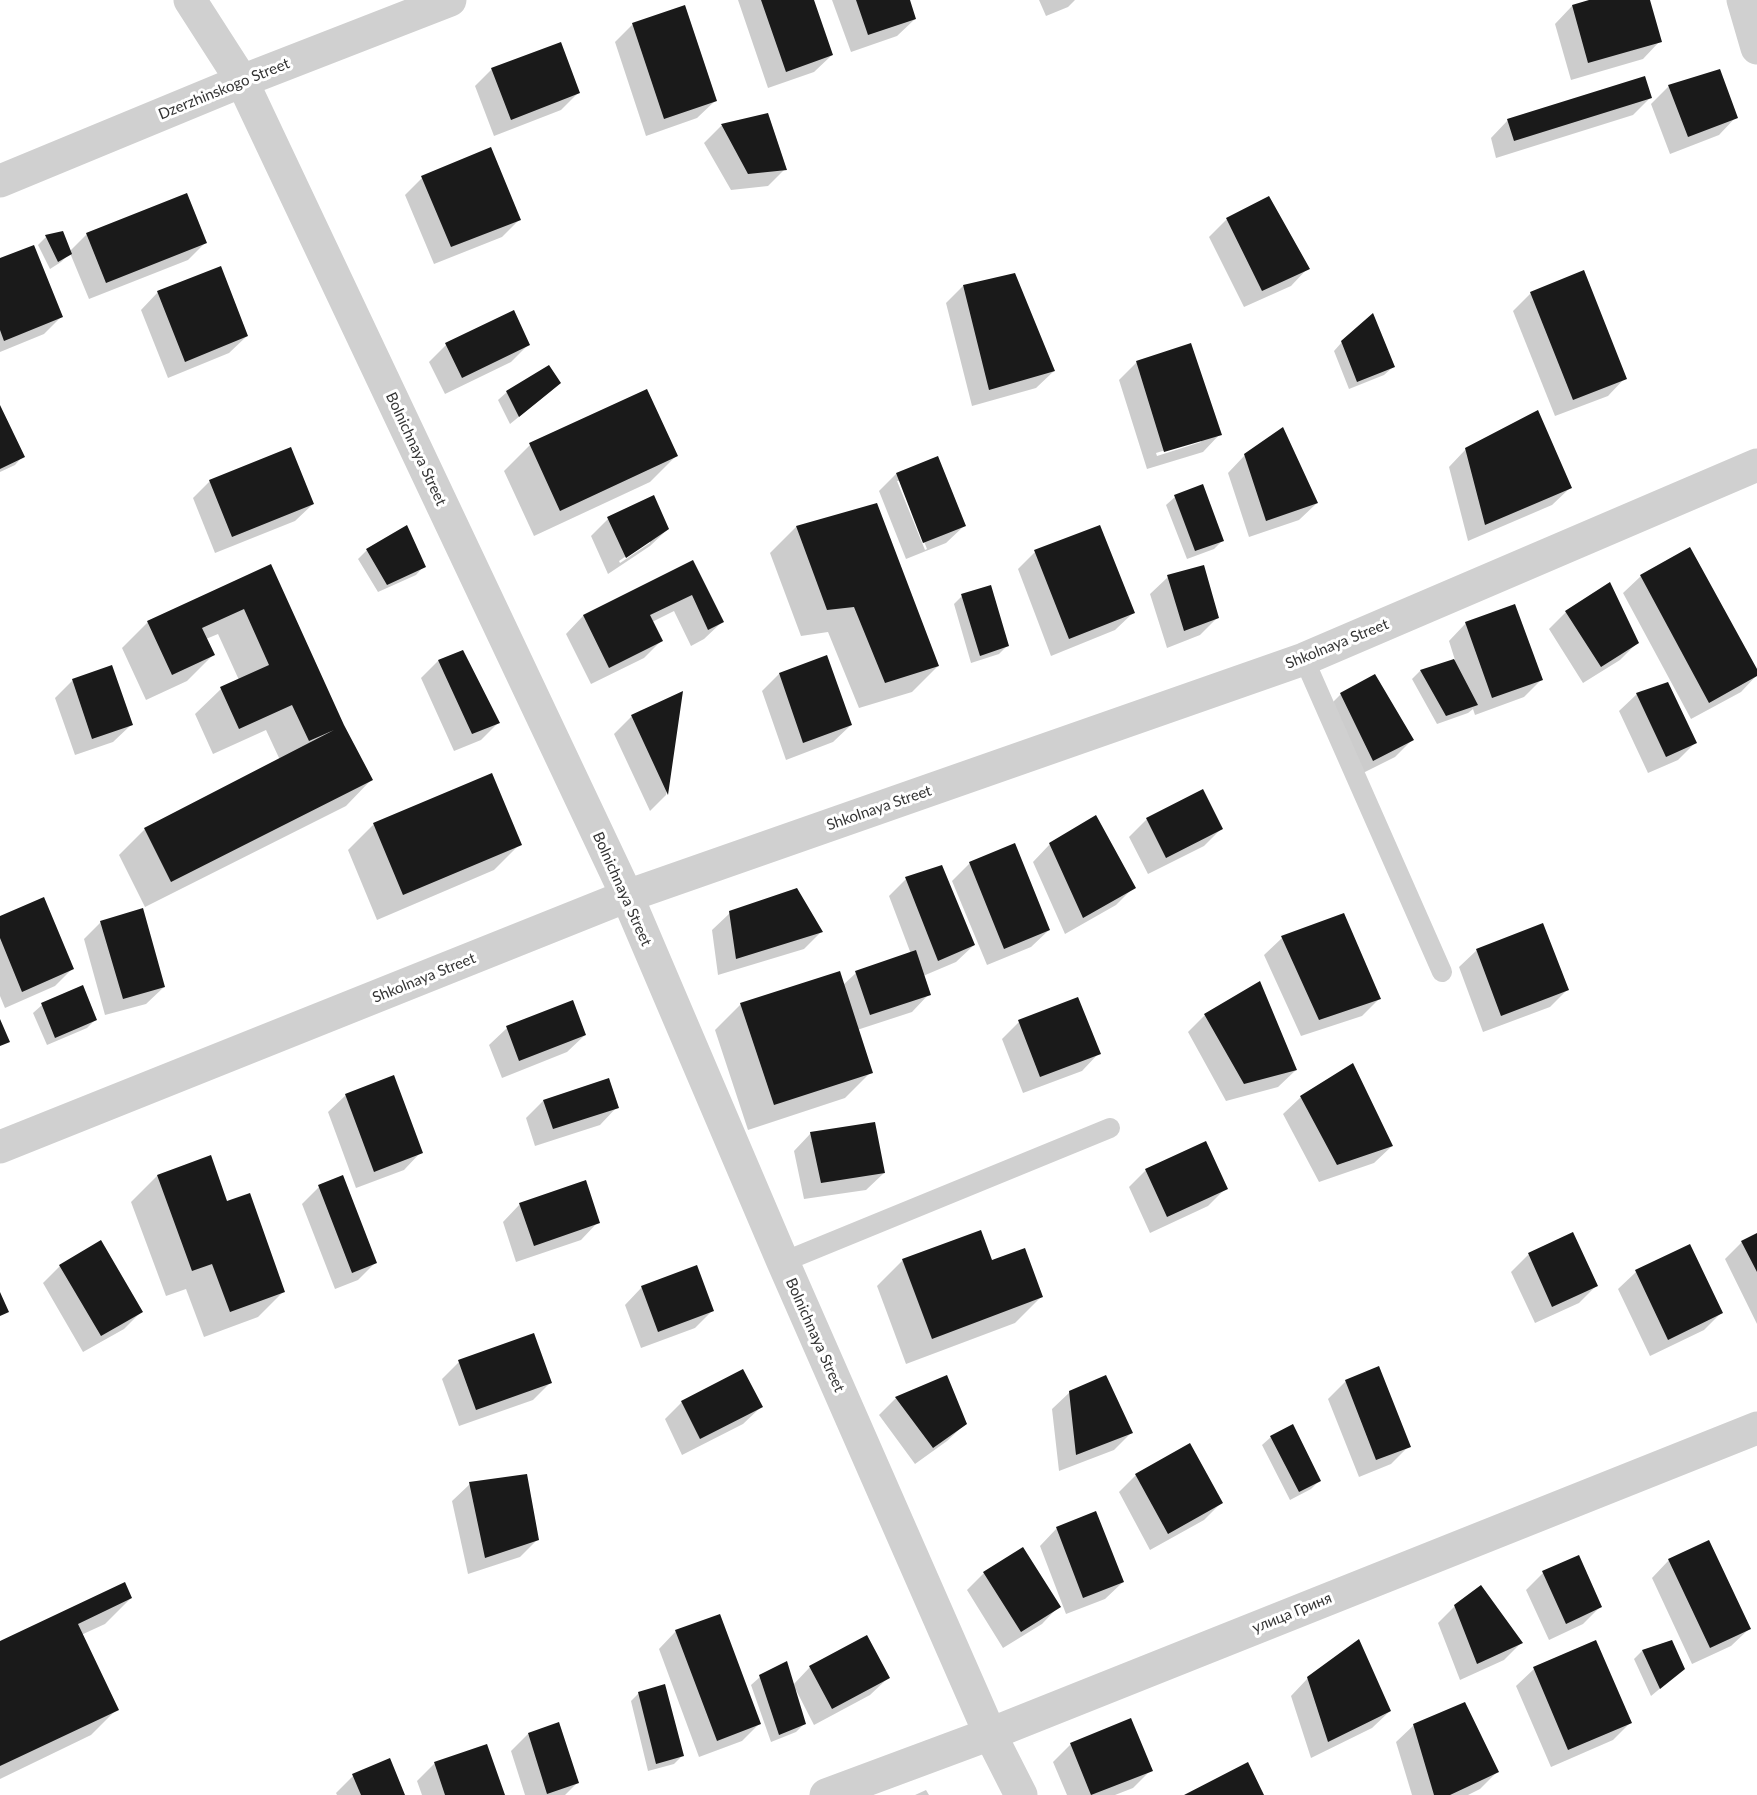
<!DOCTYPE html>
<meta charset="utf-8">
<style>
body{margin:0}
canvas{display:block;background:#fff}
</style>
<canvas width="1757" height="1795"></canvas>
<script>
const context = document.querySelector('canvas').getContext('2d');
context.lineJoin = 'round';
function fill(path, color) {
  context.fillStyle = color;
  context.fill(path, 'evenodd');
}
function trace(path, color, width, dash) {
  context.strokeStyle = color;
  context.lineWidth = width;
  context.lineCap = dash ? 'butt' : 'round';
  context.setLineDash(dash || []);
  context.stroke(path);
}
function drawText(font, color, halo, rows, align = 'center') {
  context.font = font + ' Lato,sans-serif';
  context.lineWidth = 6;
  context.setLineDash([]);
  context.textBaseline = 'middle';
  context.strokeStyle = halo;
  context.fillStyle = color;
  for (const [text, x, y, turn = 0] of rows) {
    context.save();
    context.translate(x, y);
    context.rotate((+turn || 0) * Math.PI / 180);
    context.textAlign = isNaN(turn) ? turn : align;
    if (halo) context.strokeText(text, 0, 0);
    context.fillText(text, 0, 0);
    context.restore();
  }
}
const shadow = new Path2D(`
 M738 0H813L832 55 814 72 768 88Z
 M832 0H908L915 19 897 36 851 52Z
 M1039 0H1075L1068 7 1046 16Z
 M1595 0H1649L1660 41 1643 59 1571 80 1555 24 1572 6Z
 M633 24 715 101 697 118 646 136 615 42Z
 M492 69 578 93 561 110 494 136 475 86Z
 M1669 86 1736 117 1719 135 1670 154 1651 104Z
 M1650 98 1633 115 1496 158 1491 138 1508 120Z
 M767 115 785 169 768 186 731 190 704 143 721 126Z
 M422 178 519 220 502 237 434 264 405 195Z
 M1269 198 1308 268 1291 286 1244 307 1209 237 1226 220Z
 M87 234 206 242 188 260 89 299 70 253 61 262 50 269 38 245 46 237 69 252Z
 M0 260 61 317 44 334 0 352Z
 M963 286 1054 371 1036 388 972 406 946 303Z
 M158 292 247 336 229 353 168 378 141 310Z
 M1531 293 1625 378 1608 396 1555 416 1513 311Z
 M1342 342 1393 367 1384 375 1349 389 1334 351Z
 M446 345H528L511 362 445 394 429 362Z
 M1137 362 1220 434 1203 452 1147 469 1119 380ZM1201 439V442L1157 456 1156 453Z
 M559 383 551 391 510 424 498 400 507 392Z
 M646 391 676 456 650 482 534 536 504 471 530 445Z
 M0 409 23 456 15 465 0 472Z
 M1466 449 1570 488 1552 505 1468 541 1449 467Z
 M1245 455 1317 503 1299 520 1249 537 1228 473Z
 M896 474 964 526 946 543 906 559 879 491ZM897 481H900L927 549 925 550Z
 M210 481 313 504 295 521 215 553 193 498Z
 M1175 497 1223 540 1214 549 1187 559 1166 505Z
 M876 505 938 666 912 692 859 708 828 632 801 636 770 553 796 527Z
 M608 519 668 529 650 546 608 574 591 536ZM650 540V543L620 563 619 561Z
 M407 527 424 566 416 575 378 592 358 559 367 550Z
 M1035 552 1133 613 1115 630 1051 656 1018 569Z
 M692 562 722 622 704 639 691 646 674 611 652 622 661 641 644 658 591 684 566 634 583 616Z
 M270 566 343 726 371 780 346 806 145 907 119 855 145 829 280 760 266 730 213 754 195 714 221 689 239 680 218 634 206 639 213 655 187 681 146 700 122 648 148 622Z
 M1641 576 1757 672V675L1741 692 1691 719 1623 593Z
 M1168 577 1217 618 1200 635 1167 648 1150 594Z
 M962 596 1007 646 999 654 971 663 954 604Z
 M1566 612 1637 643 1620 660 1583 683 1549 629Z
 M1466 623 1541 680 1524 697 1475 715 1473 709 1468 713 1437 724 1412 679 1420 671 1455 660 1449 641Z
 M463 652 498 723 481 740 454 751 421 678 438 661Z
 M779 674 851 725 833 742 786 760 762 691Z
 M73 680 131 725 113 742 75 755 55 698Z
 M681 694 666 795 650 811 614 734 632 716Z
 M1341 694 1412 740 1395 757 1355 777 1324 711Z
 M1637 694 1695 743 1678 760 1648 773 1619 711Z
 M1147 819 1221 829 1204 846 1148 874 1129 837Z
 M374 824 520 844 494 870 377 920 348 850Z
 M1050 844 1134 887 1116 905 1065 934 1033 862Z
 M970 863 1049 930 1031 947 987 965 952 881Z
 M906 879 974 945 956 962 923 976 929 994 912 1012 857 1030 871 1072 845 1098 748 1130 715 1030 741 1004 843 985 856 973 911 954 889 896Z
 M730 913 821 932 804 949 718 975 712 930Z
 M0 918 72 969 55 986 5 1008 0 996Z
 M101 922 164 987 146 1004 105 1015 84 939Z
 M1282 938 1379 999 1362 1016 1301 1036 1264 955Z
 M1477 950 1567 990 1550 1007 1483 1032 1459 967Z
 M42 1005 95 1020 87 1028 47 1045 33 1013Z
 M1205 1015 1296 1070 1278 1087 1226 1101 1188 1032Z
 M1019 1022 1099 1053 1082 1071 1023 1093 1002 1039Z
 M507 1028 585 1035 567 1052 502 1078 489 1045Z
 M346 1095 421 1152 404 1170 356 1188 328 1112Z
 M1301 1097 1392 1146 1374 1163 1319 1182 1283 1114Z
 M543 1101 617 1107 600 1125 535 1146 526 1118Z
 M811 1133 884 1173 866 1190 804 1199 794 1151Z
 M210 1157 226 1203 284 1291 258 1317 204 1337 186 1289 166 1296 131 1202 157 1176Z
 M1146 1170 1226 1188 1208 1206 1150 1233 1129 1187Z
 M319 1187 375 1263 358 1280 335 1289 302 1204Z
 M520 1204 598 1222 581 1240 516 1262 503 1222Z
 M1573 1234 1597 1285 1579 1303 1535 1323 1511 1272 1528 1255Z
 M1757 1234V1324L1725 1259 1742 1242Z
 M1689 1246 1722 1312 1704 1330 1650 1356 1618 1289 1636 1272Z
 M903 1260 992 1262 1041 1297 1015 1323 906 1364 877 1286Z
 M60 1266 141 1312 124 1329 83 1352 43 1283Z
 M642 1287 712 1311 695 1328 641 1348 625 1305Z
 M459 1362 550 1383 533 1400 459 1426 442 1379Z
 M1346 1381 1409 1446 1391 1464 1359 1477 1328 1399Z
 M1070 1392 1131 1433 1114 1450 1059 1471 1052 1409Z
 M896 1398 965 1424 947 1441 915 1464 879 1415Z
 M682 1402 761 1407 743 1424 682 1455 665 1419Z
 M1271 1437 1319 1481 1311 1489 1290 1500 1262 1445Z
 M1136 1475 1221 1503 1204 1520 1150 1550 1119 1492Z
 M470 1484 538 1539 520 1557 468 1574 452 1501Z
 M1057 1528 1123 1582 1105 1599 1066 1614 1040 1546Z
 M1669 1560 1749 1629 1731 1646 1692 1664 1652 1578Z
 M984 1573 1059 1606 1042 1624 1003 1648 967 1590Z
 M1543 1573 1600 1607 1583 1624 1549 1640 1526 1590Z
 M131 1598 105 1624 81 1635 117 1709 91 1735 0 1779V1643Z
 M1455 1606 1521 1643 1504 1660 1460 1680 1438 1623Z
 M676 1631 759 1724 742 1741 699 1757 659 1649Z
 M1595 1642 1631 1722 1613 1740 1551 1767 1516 1686 1534 1669Z
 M1671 1642 1674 1677 1651 1696 1634 1659 1642 1651Z
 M810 1667 888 1678 870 1695 814 1725 796 1690 794 1691 805 1723 796 1732 771 1742 751 1685 760 1677 793 1685Z
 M1308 1678 1390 1711 1372 1728 1311 1758 1291 1696Z
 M639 1693 682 1756 674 1764 648 1771 631 1701Z
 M1130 1720 1151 1770 1133 1788 1115 1795H1067L1053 1762 1071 1744Z
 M1414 1725 1497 1772 1480 1789 1468 1795H1412L1396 1742Z
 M528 1734 577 1783 565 1795H525L511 1751Z
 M486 1746 503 1795H422L417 1781 434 1764Z
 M353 1776 404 1795H337L336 1793Z
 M926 1790 929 1795H915Z`);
const building = new Path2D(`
 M761 0H814L833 55 786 72Z
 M856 0H910L916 19 868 35Z
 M1589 0H1650L1662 42 1588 63 1572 5Z
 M685 5 717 101 664 119 632 23Z
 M561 42 580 93 511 120 491 68Z
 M1720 69 1738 118 1688 137 1668 85Z
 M1645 76 1652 98 1514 141 1507 119Z
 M768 113 787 170 748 174 721 124Z
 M491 147 521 220 451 247 421 176Z
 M187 193 207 243 106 283 86 233Z
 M1269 196 1310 269 1262 291 1226 218Z
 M63 231 72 254 58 262 45 235Z
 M34 245 63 317 4 341 0 330V258Z
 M221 266 248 336 185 362 157 291Z
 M1584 270 1627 379 1573 400 1530 292Z
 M1015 273 1055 371 989 390 963 285Z
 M514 310 530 345 462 378 445 343Z
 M1373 313 1395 367 1357 382 1341 341Z
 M1191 343 1222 435 1164 452 1136 361Z
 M549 365 561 383 519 417 506 391Z
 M647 389 678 456 560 511 529 443Z
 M0 405 25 457 0 469Z
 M1538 410 1572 488 1485 525 1465 448Z
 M1283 427 1318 503 1266 521 1244 454Z
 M291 447 314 504 232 537 209 480Z
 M938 456 966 526 923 543 896 473Z
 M1203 484 1224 541 1195 551 1174 495Z
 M654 495 669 529 626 558 607 517Z
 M877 503 939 666 885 683 854 607 827 610 796 526Z
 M407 525 426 567 387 585 366 549Z
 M1100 525 1135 613 1069 639 1034 550Z
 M1690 547 1757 669V676L1709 703 1640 575Z
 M693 560 724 622 708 630 692 595 650 615 663 641 609 668 583 615Z
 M271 564 344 725 373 780 171 882 144 828 334 730 309 741 292 705 239 729 220 687 269 665 244 609 202 628 215 655 172 675 147 621Z
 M1204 565 1219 618 1184 631 1167 575Z
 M1610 582 1639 643 1601 667 1565 611Z
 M991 585 1009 646 980 656 961 594Z
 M1515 604 1543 680 1492 698 1465 622Z
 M463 650 500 723 472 734 438 660Z
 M827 655 852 725 803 743 779 673Z
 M1454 659 1478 705 1446 716 1420 670Z
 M112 665 133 725 92 739 72 679Z
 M1375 674 1414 740 1373 761 1340 693Z
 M1668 682 1697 743 1666 757 1636 693Z
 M683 691 668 795 631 715Z
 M492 773 522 845 403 895 373 823Z
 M1203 789 1223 829 1166 858 1146 818Z
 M1096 815 1136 888 1083 918 1049 843Z
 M1015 843 1050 930 1004 949 969 862Z
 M942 865 975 945 938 961 905 877Z
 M797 888 823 932 736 959 729 911Z
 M44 897 74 969 22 992 0 938V916Z
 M143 908 165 987 123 999 100 921Z
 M1344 913 1381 999 1319 1020 1281 936Z
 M1543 923 1569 990 1501 1016 1476 949Z
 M916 950 931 995 870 1015 855 971Z
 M840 971 873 1073 774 1105 740 1003Z
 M1260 981 1297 1070 1244 1084 1204 1014Z
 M83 985 97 1020 55 1038 41 1003Z
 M1078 997 1101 1054 1040 1077 1018 1020Z
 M573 1000 586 1035 519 1061 506 1026Z
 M0 1019 10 1042 0 1046Z
 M1353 1063 1393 1146 1337 1165 1300 1096Z
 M394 1075 423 1153 374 1172 345 1094Z
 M609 1078 619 1108 553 1129 543 1100Z
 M875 1122 885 1173 821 1183 810 1132Z
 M1206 1141 1228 1189 1167 1217 1145 1169Z
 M211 1155 227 1201 250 1193 285 1292 230 1312 212 1264 192 1271 157 1175Z
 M343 1175 377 1263 352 1273 318 1185Z
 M586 1180 600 1223 534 1246 519 1203Z
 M981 1230 992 1260 1025 1248 1043 1297 932 1339 902 1259Z
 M1573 1232 1598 1286 1552 1307 1528 1253Z
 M1757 1233V1272L1741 1241Z
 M101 1240 143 1312 101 1336 59 1265Z
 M1690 1244 1723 1313 1668 1340 1635 1270Z
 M697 1265 714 1311 658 1332 641 1286Z
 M0 1292 9 1312 0 1316Z
 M534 1333 552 1383 476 1410 458 1360Z
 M1379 1366 1411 1447 1376 1460 1345 1380Z
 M743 1369 763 1407 700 1439 681 1401Z
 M947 1375 967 1424 933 1448 895 1397Z
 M1106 1375 1133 1433 1076 1455 1069 1391Z
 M1293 1424 1321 1481 1299 1492 1270 1436Z
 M1190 1443 1223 1503 1168 1534 1135 1474Z
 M527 1474 539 1540 485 1558 469 1482Z
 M1096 1511 1124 1582 1083 1598 1056 1527Z
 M1709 1540 1751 1629 1710 1648 1668 1559Z
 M1023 1547 1061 1607 1021 1632 983 1572Z
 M1579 1555 1602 1607 1566 1624 1542 1571Z
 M125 1582 132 1598 78 1624 119 1710 0 1766V1641Z
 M1481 1585 1523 1643 1477 1664 1454 1605Z
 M720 1614 761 1724 717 1741 675 1630Z
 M867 1635 890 1678 832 1709 809 1666Z
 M1359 1639 1391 1711 1328 1742 1307 1677Z
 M1596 1640 1632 1723 1568 1750 1533 1667Z
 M1672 1640 1685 1669 1660 1689 1642 1650Z
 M787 1661 806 1724 779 1735 759 1675Z
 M665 1684 684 1756 656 1764 638 1692Z
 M1465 1702 1499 1772 1450 1795H1434L1413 1724Z
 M1131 1718 1153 1771 1091 1795 1070 1743Z
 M559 1722 579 1783 547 1794 528 1733Z
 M487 1744 505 1795H445L434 1762Z
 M390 1758 405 1795H361L352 1774Z
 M1248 1762 1264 1795H1184Z`);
const service = new Path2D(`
 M1304 659 1442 972
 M783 1262 1110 1128`);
const minor = new Path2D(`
 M1743 0 1757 48
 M0 181 242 81 450 0
 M627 896 783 1262 990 1734 1021 1795
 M826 1795 990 1734 1757 1428`);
const tertiary = new Path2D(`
 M190 0 242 81 627 896
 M0 1147 627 896 1304 659 1757 465`);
const streetNames = [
 ["Dzerzhinskogo Street",224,89,-22],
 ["Bolnichnaya Street",416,449,65],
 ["Shkolnaya Street",1337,644,-22],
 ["Shkolnaya Street",879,808,-19],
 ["Bolnichnaya Street",622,889,66],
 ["Shkolnaya Street",424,978,-22],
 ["Bolnichnaya Street",815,1335,66],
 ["улица Гриня",1292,1613,-22]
];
fill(shadow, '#0003');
fill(building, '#1a1a1a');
trace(service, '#d0d0d0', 20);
trace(minor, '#d0d0d0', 33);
trace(tertiary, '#d0d0d0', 33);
drawText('15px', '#333', '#fff', streetNames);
</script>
